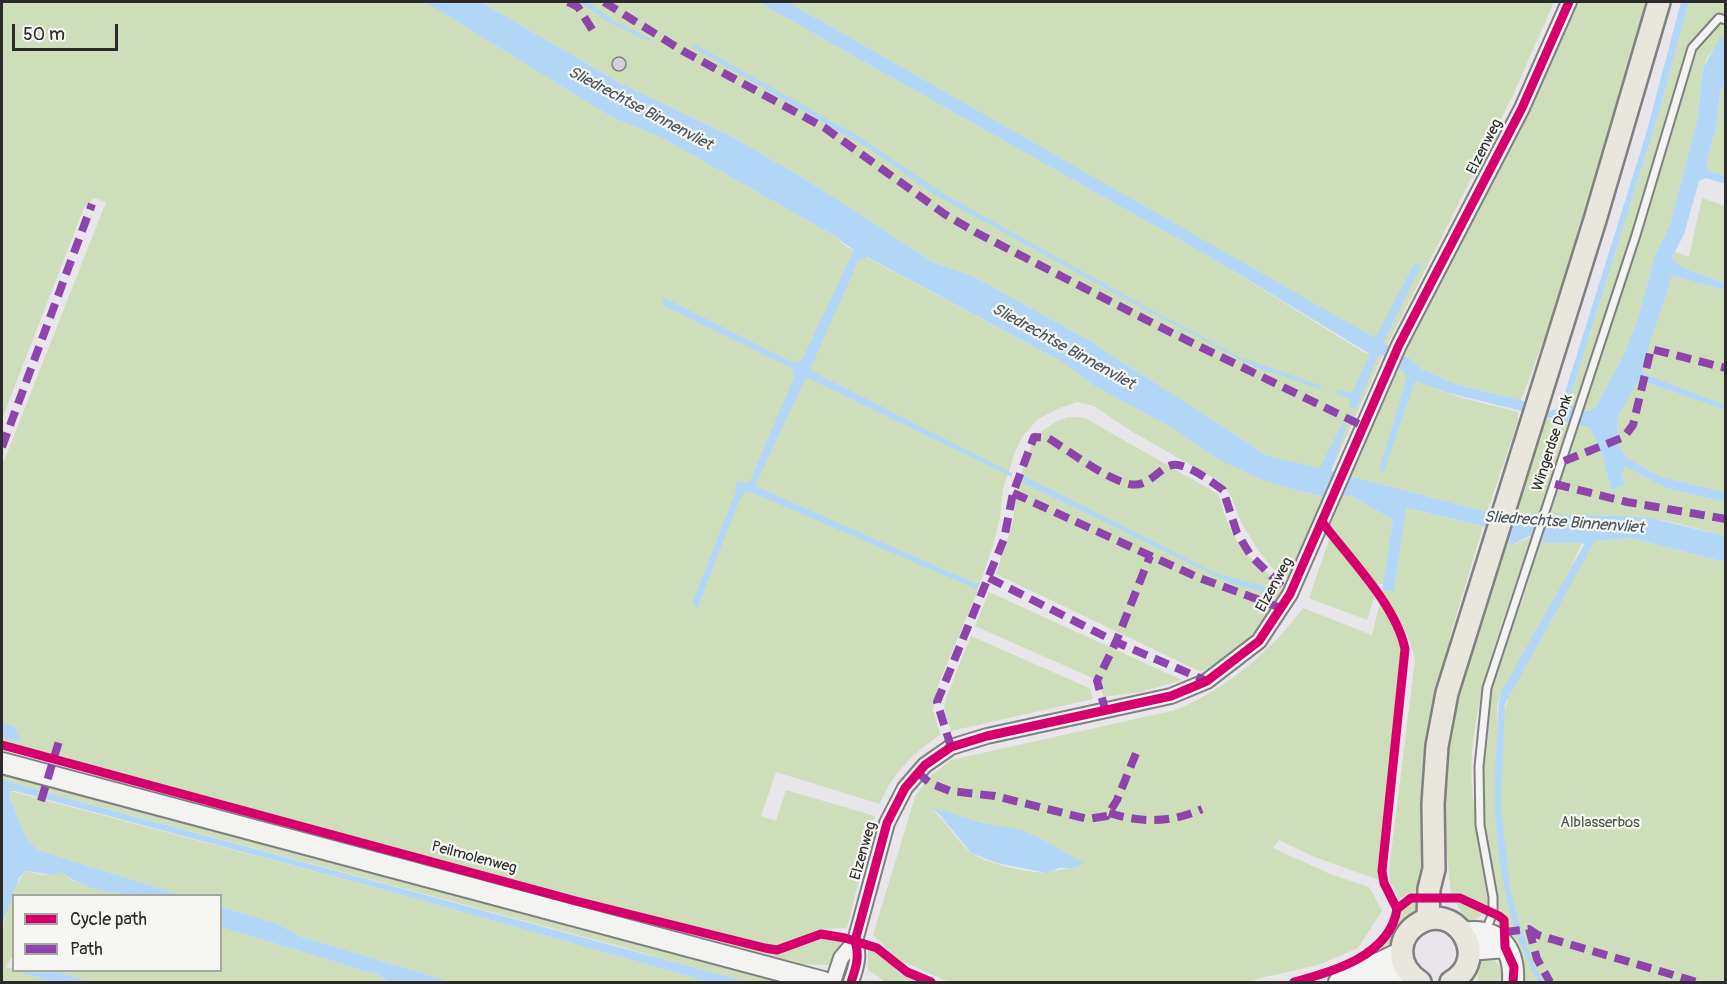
<!DOCTYPE html>
<style>
body{margin:0}
#map{position:relative;width:1727px;height:984px;overflow:hidden;background:#e8e5eb;font-family:Pangolin,sans-serif}
canvas{display:block}
.frame{position:absolute;inset:0;border:3px solid #2b2b2b;pointer-events:none}
.legend{position:absolute;left:12px;top:894px;width:210px;height:78px;box-sizing:border-box;background:#f6f6f2;border:2px solid #a5a5a2;margin:0;padding:8px 10px;list-style:none;font-size:18px;color:#2b2b2b}
.legend li{display:flex;align-items:center;gap:12px;height:30px}
.legend b{width:30px;border:2px solid #a5a5a2}
.scale{position:absolute;left:12px;top:24px;width:106px;height:27px;box-sizing:border-box;border:3px solid #2b2b2b;border-top:0;padding-left:8px;font-size:18px;line-height:21px;white-space:nowrap;color:#2b2b2b;-webkit-text-stroke:4px #f6f6f2;paint-order:stroke}
</style>
<div id="map">
<canvas width="1727" height="984"></canvas>
<div class="frame"></div>
<ul class="legend">
<li><b style="height:8px;background:#d6006c"></b>Cycle path</li>
<li><b style="height:8px;background:#8e44ad"></b>Path</li>
</ul>
<div class="scale">50 m</div>
</div>
<script>
const context = document.querySelector('canvas').getContext('2d');
context.lineJoin = 'round';
function fill(path, color) {
  context.fillStyle = color;
  context.fill(path, 'evenodd');
}
function trace(path, color, width, dash) {
  context.strokeStyle = color;
  context.lineWidth = width;
  context.lineCap = dash ? 'butt' : 'round';
  context.setLineDash(dash || []);
  context.stroke(path);
}
function drawText(font, color, halo, rows, align = 'center') {
  context.font = font + ' Pangolin,sans-serif';
  context.lineWidth = 4.5;
  context.setLineDash([]);
  context.textBaseline = 'middle';
  context.strokeStyle = halo;
  context.fillStyle = color;
  for (const [text, x, y, turn = 0] of rows) {
    context.save();
    context.translate(x, y);
    context.rotate((+turn || 0) * Math.PI / 180);
    context.textAlign = isNaN(turn) ? turn : align;
    if (halo) context.strokeText(text, 0, 0);
    context.fillText(text, 0, 0);
    context.restore();
  }
}
const green = new Path2D(`
 M2 2H425L613 118 662 138 831 234 847 247 1064 363 1094 386 1174 429 1219 460 1285 487 1324 497 1289 580 1272 568 1259 551 1242 524 1230 494 1219 481 1131 431 1094 406 1077 402 1057 409 1038 419 1023 436 1015 452 1003 489 1000 518 992 549 976 595 938 685 933 710 940 735C913 753 892 774 880 804L776 772 761 816 776 821 786 790 875 816 847 928 824 929 773 947 621 910 2 742V737L21 742 15 727 2 722V466L106 202 94 198 84 208 2 419Z
 M481 2H758L1215 260 1365 353 1383 355 1331 471 1268 456 1092 342 975 277 933 262 802 177 729 135 622 84Z
 M788 2H1554L1512 97 1387 346Z
 M1580 2H1647C1610 135 1572 270 1521 400L1458 385 1420 368 1403 354 1439 277Z
 M1689 2H1725V37L1708 56 1703 68 1697 121 1670 224 1655 255 1638 318 1625 352 1595 408 1587 411 1572 406 1569 401 1660 109Z
 M1725 80V176L1709 171 1706 165 1717 124 1720 94Z
 M1702 198 1725 206V283L1681 267 1672 258 1675 252 1689 257Z
 M1672 276 1725 290V405L1643 373 1642 362Z
 M1398 369C1433 394 1477 401 1518 412V421L1487 512 1350 476Z
 M1639 380 1725 410V492L1661 477 1626 457 1617 440 1618 417Z
 M1068 417 1085 418 1218 494C1223 507 1226 522 1233 534 1245 557 1266 572 1287 587 1279 600 1272 615 1263 627 1251 641 1217 672 1199 671L996 574 1013 522 1016 492 1020 486C1019 476 1022 472 1025 463 1034 435 1040 428 1068 417Z
 M1540 417 1590 428 1602 454 1611 490 1625 485 1622 474 1625 465 1665 488 1725 502V536C1700 530 1674 521 1649 518 1604 512 1559 518 1514 522L1507 519Z
 M1343 494 1350 495 1393 520 1384 584H1375L1331 525Z
 M1405 508 1483 526 1451 633 1423 757 1420 889 1399 899 1389 879V870L1415 660C1410 632 1394 615 1382 591H1394Z
 M1503 534 1508 536 1510 542 1515 544 1531 537C1505 618 1461 718 1474 804L1481 784 1487 711 1494 680 1527 587 1539 540 1546 543H1582L1572 565 1595 541 1631 538 1725 562V982H1514L1484 874 1488 906 1465 896 1451 894 1442 800 1447 729ZM1523 654 1498 730 1497 706 1501 692Z
 M1330 537 1375 595 1367 620 1309 598Z
 M989 592 1182 680 1141 692 1104 697 1097 680 975 626Z
 M1380 603C1393 623 1401 640 1404 664L1379 880 1312 856 1279 840 1273 848 1330 874 1369 887 1382 911 1358 948 1318 965 1244 982H949L899 960 873 935 915 797 928 778 951 760 1176 710C1227 688 1270 652 1303 608L1372 635ZM930 808 1040 838 1083 863C1074 868 1059 870 1048 872 1034 875 982 862 971 853 957 842 946 820 930 808Z
 M971 636 1089 688 1093 699 951 731 944 709 946 698Z
 M2 773 781 982H748L729 978 622 947 66 798 2 779Z
 M10 791 381 889 709 982H451L299 936 278 924 221 907 220 896 181 895 38 850 26 838 9 795Z
 M26 871 43 875 61 872 73 881 127 895 14 896 13 958H11L6 967 53 982H2C2 943 0 903 26 871Z
 M1415 900H1420L1413 916 1382 952 1380 946 1401 911Z
 M1456 902 1485 913 1472 922 1464 919Z
 M221 927 378 975 389 982H90L53 971 220 970Z
 M826 938 842 941 829 965 799 964 718 942 779 953Z
 M868 949 880 954 900 974 921 982H886L868 970Z
 M1482 957C1498 956 1502 969 1503 982H1479L1476 964Z`);
const water = new Path2D(`
 M425 2H481L622 84 729 135 802 177 933 262 975 277 1092 342 1268 456 1320 468 1342 423 1347 426 1331 471 1487 512 1514 522 1529 514 1627 516 1651 518 1725 536V562L1631 538 1595 541 1505 704 1501 804 1506 853 1511 893 1522 931 1532 961 1544 982H1538C1498 908 1490 820 1497 737 1499 722 1497 707 1501 692L1584 545 1582 543H1546L1529 536 1512 545 1508 536 1483 526 1406 508 1394 591H1382L1393 520 1350 495 1324 497 1285 487 1263 480 1219 460 1174 429 1094 386 1064 363 867 257 858 261 810 370 1012 473V477L806 377 755 486 979 585 976 589 748 491 741 496 697 609 692 603 736 491V481L749 483 794 377 793 369 663 305V297L794 363 802 360 854 250 831 234 662 138 613 118Z
 M579 2H588L614 21 653 40H646L610 23Z
 M758 2H788L1375 338 1415 262 1421 266 1383 343 1409 358 1420 368 1458 385 1521 400 1549 411 1559 408 1563 399 1646 134 1681 2H1689L1660 109 1569 401 1572 406 1587 411 1595 408 1625 352 1638 318 1655 255 1670 224 1697 121 1703 68 1720 38 1725 37V80L1720 94 1717 124 1706 165 1709 171 1725 176V184L1706 178 1699 181 1684 234 1672 258 1681 267 1725 283V290L1672 276 1642 367 1643 373 1725 405V410L1639 380 1618 417 1617 440 1626 457 1661 477 1725 492V502L1665 488 1625 466 1622 474 1625 485 1611 490 1602 454 1590 428 1445 392 1415 381 1384 472 1379 471 1407 376 1383 355H1378L1356 409 1349 406 1350 399 1336 393 1339 390 1352 393 1370 354 1215 260Z
 M693 43 858 136 944 194 1148 308 1240 357 1322 386 1320 389 1255 367 1121 297 930 192 870 149 692 47Z
 M1024 476 1218 574 1273 589 1269 593 1232 584 1021 482Z
 M2 722 15 727 21 742 2 737Z
 M2 779 66 798 748 982H709L381 889 15 791H10L9 795 26 838 38 850 181 895C140 896 94 897 61 872L54 875 26 871 19 878 2 925Z
 M929 807 984 823 1021 830 1040 838 1084 863 1073 868H1059L1047 873 997 863 971 853 939 814Z
 M221 907 278 924 299 936 451 982H389L378 975 221 927Z
 M16 971H53L90 982H53Z`);
const building = new Path2D(`
 M612 64a7 7 0 1 1 14 0a7 7 0 1 1-14 0Z`);
const lane = new Path2D(`
 M1486 930 1493 913V897L1480 825 1479 767 1487 688 1636 235 1692 48 1719 18 1726 20`);
const street = new Path2D(`
 M833 982 841 958 855 941
 M851 982C856 968 860 956 855 941L887 823 905 788 925 765 951 747 987 736 1171 696 1207 681 1259 641 1290 594 1399 345 1522 108 1569 2`);
const secondary = new Path2D(`
 M2 763 823 982
 M1463 933C1499 927 1515 949 1513 982
 M1469 950 1505 947
 M1349 980H1372L1407 971
 M1339 982 1402 952`);
const primary = new Path2D(`
 M1428 919 1429 889 1434 869 1433 804 1437 746 1447 693 1595 220 1659 2
 M1420 982C1408 974 1400 963 1402 948 1403 938 1409 930 1416 925 1454 898 1493 958 1451 982`);
const quiet = new Path2D(`
 M568 2 578 7 593 31
 M604 2 683 51 825 128 946 215 977 233 1172 333 1363 426
 M2 447 92 204
 M1564 461 1624 437 1633 425 1651 349 1726 368
 M1555 484 1627 502 1726 519
 M1013 493 1197 577 1281 608
 M989 578 1116 642 1207 681
 M1106 712 1097 681 1116 642 1150 556
 M951 747 937 702 1004 539 1013 493 1034 437 1048 438C1071 452 1104 478 1129 484 1152 489 1160 462 1178 465 1194 468 1210 481 1223 490L1237 533 1251 556 1290 594
 M917 772 930 783 950 791 995 796 1088 819 1107 816 1117 800 1139 746
 M41 801 59 741
 M1109 813C1142 823 1170 823 1202 809
 M1529 929 1537 959 1550 982
 M1505 932 1529 929 1538 935 1697 982`);
const cycleway = new Path2D(`
 M2 745 576 901 765 948 777 950 821 934 845 938 877 948 907 972 931 982
 M1397 909 1411 898H1460L1499 916 1504 920 1505 947 1514 967 1513 982
 M851 982C856 968 860 956 855 941L887 823 905 788 925 765 951 747 987 736 1171 696 1207 681 1259 641 1290 594 1399 345 1522 108 1569 2
 M1294 982C1332 972 1390 956 1397 909L1384 883 1382 871 1405 649C1396 605 1349 558 1322 522`);
const streetNames = [
 ["Elzenweg",1485,147,-63],
 ["Wingerdse Donk",1553,443,-72],
 ["Elzenweg",1275,585,-61],
 ["Elzenweg",864,851,-74],
 ["Peilmolenweg",474,858,15]
];
const parkNames = [
 ["Alblasserbos",1600,823]
];
const waterNames = [
 ["Sliedrechtse Binnenvliet",640,109,28],
 ["Sliedrechtse Binnenvliet",1063,347,29],
 ["Sliedrechtse Binnenvliet",1564,523,4]
];
fill(green, '#cedeba');
fill(water, '#b2d7f6');
fill(building, '#d4cfda');
trace(building, '#807f81', 1.5);
trace(lane, '#807f81', 11);
trace(street, '#807f81', 18);
trace(secondary, '#807f81', 24);
trace(primary, '#807f81', 26);
trace(lane, '#f3f3f2', 7);
trace(street, '#f3f3f2', 14);
trace(secondary, '#f3f3f2', 20);
trace(primary, '#e9e6dd', 21);
trace(quiet, '#8e44ad', 8, [15, 8]);
trace(cycleway, '#d6006c', 9);
drawText('15px', '#2b2b2b', '#f6f6f2', streetNames);
drawText('15px', '#4e5644', '#f6f6f2', parkNames);
drawText('italic 16px', '#47545f', '#f6f6f2', waterNames);
</script>
